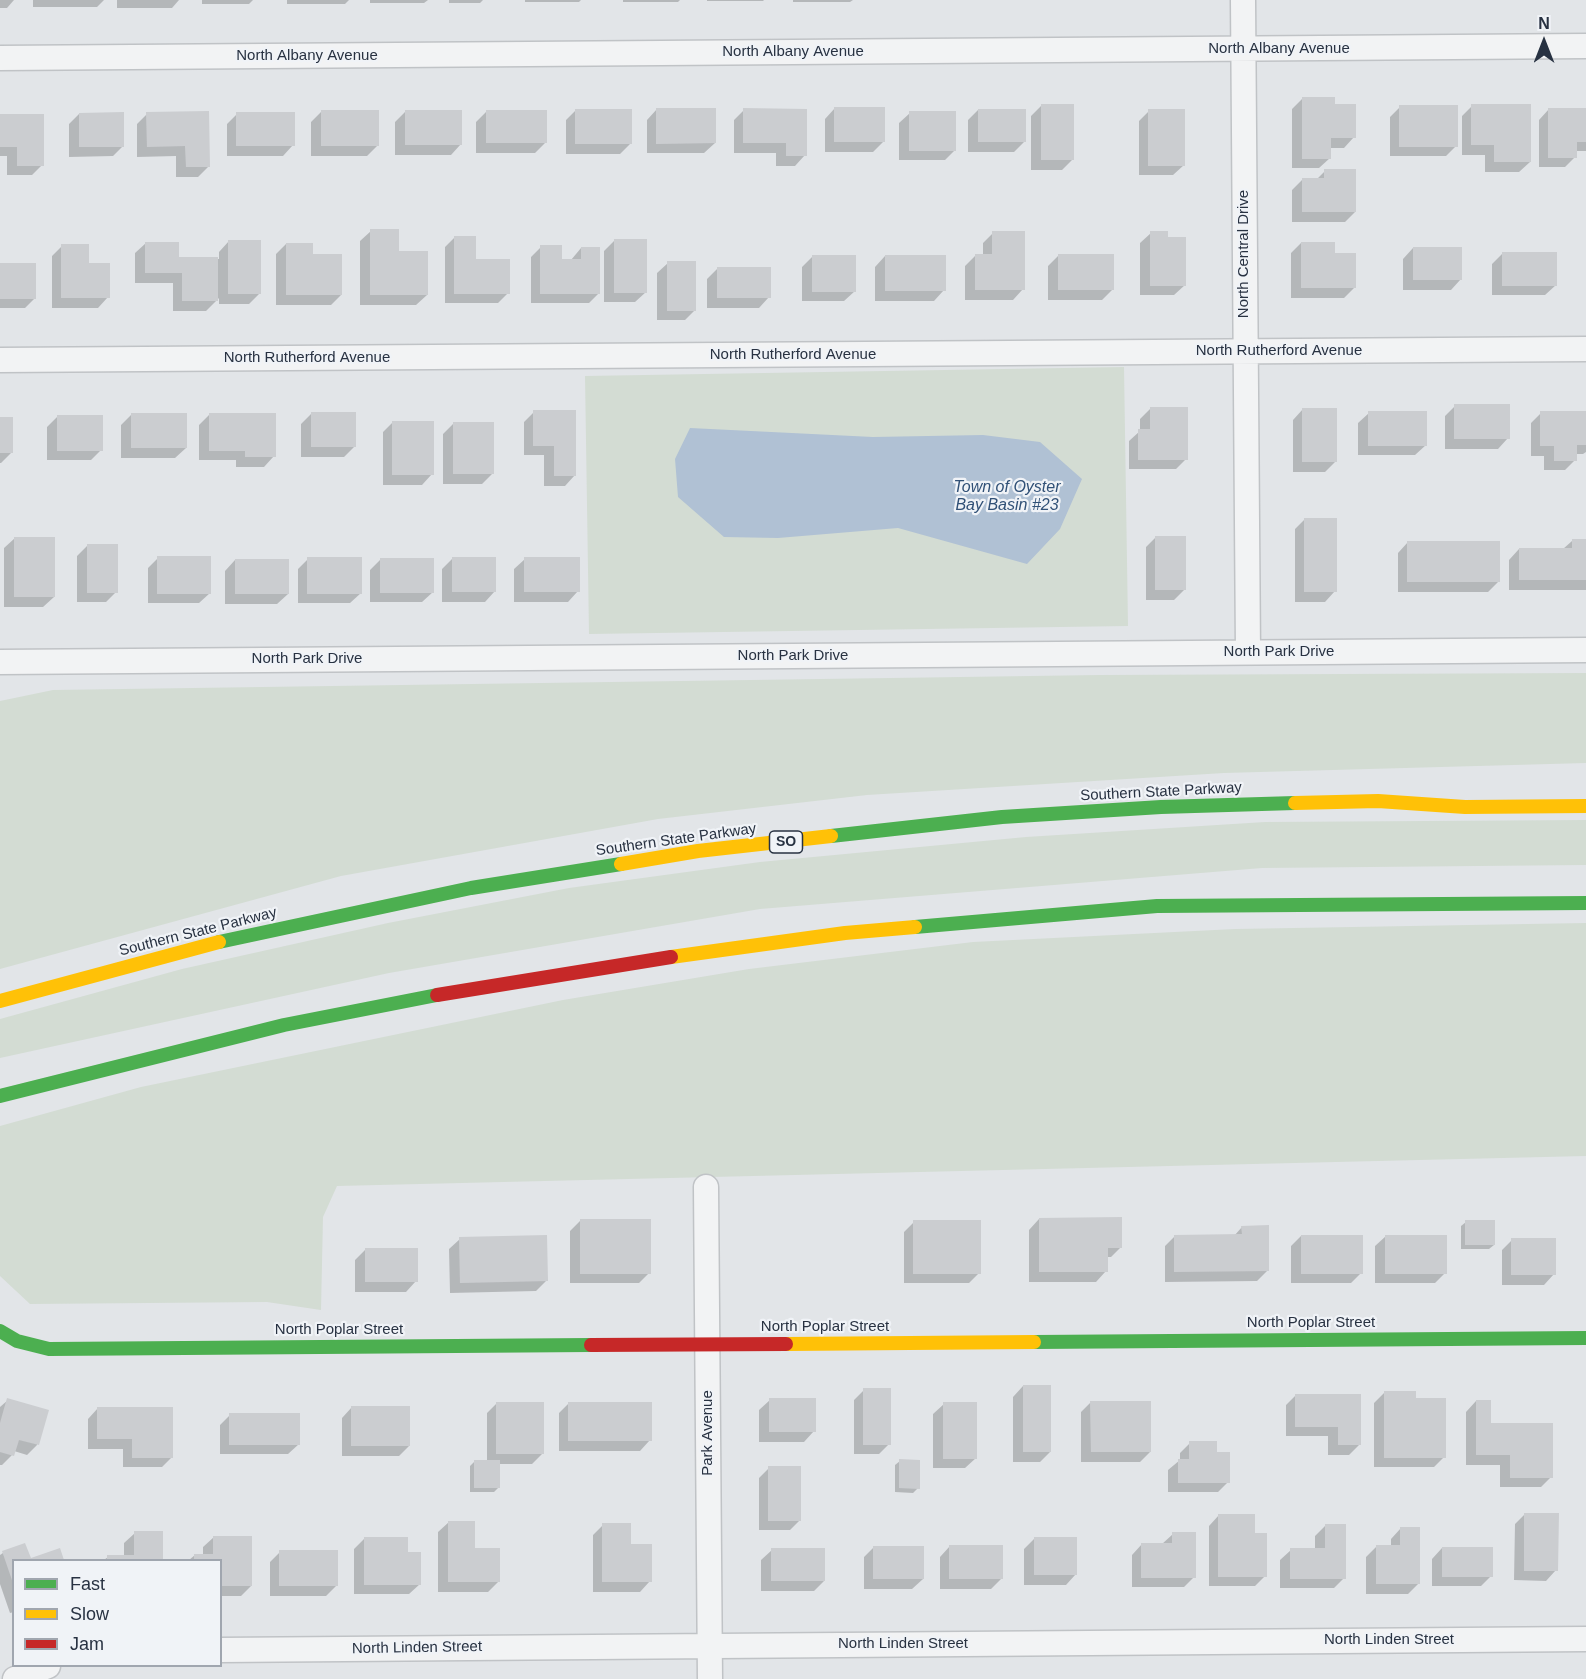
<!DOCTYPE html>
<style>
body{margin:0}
#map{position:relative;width:1586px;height:1679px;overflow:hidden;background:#e2e5e8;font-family:Helvetica,sans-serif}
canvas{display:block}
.legend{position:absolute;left:12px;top:1559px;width:210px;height:108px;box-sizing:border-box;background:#f0f3f7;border:2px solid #a0a6af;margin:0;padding:8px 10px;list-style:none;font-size:18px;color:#283242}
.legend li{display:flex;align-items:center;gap:12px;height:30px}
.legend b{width:30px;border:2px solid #a0a6af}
.north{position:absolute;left:1514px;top:12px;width:60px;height:60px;-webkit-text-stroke:4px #f0f3f7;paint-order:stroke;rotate:0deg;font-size:16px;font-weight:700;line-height:24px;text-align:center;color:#283242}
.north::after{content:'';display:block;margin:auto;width:21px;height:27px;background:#283242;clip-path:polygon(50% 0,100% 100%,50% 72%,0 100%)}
</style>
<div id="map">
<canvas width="1586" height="1679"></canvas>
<ul class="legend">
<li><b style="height:8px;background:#4caf50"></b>Fast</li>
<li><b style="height:8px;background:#ffc107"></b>Slow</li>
<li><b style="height:8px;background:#c62828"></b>Jam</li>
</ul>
<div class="north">N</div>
</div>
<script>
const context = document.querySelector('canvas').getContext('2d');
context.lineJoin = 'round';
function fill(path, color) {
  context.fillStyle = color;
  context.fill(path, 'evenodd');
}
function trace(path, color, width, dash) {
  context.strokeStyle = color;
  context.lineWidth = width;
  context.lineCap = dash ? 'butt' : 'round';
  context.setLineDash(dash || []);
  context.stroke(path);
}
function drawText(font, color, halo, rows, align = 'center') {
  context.font = font + ' Helvetica,sans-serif';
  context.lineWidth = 4.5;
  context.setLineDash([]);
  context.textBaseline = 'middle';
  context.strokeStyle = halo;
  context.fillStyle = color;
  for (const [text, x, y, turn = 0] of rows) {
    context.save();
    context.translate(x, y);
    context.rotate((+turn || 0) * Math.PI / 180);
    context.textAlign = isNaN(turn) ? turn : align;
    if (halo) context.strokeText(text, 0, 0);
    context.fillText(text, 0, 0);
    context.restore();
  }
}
const green = new Path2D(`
 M1124 367 1128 626 589 634 585 376Z
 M1586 673V763L1224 773 867 795 658 819 341 876 0 969V701L53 690 1100 675Z
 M1586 820V865L1262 868 760 909 389 973 0 1058V1019L182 969 388 923 569 888 760 862 1026 837 1265 822Z
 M1586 923V1156L337 1186 323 1217 321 1310 267 1302 30 1304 0 1276V1126L141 1087 563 1000 749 969 973 942 1235 929Z`);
const water = new Path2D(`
 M690 428 873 437 983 435 1040 442 1082 479 1060 529 1027 564 898 528 778 538 724 537 678 497 675 459Z`);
const shadow = new Path2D(`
 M0 0H14L7 8H0Z
 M33 0H104L97 7H33Z
 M117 0H179L172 8H117Z
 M202 0H253L249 4H202Z
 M287 0H349L345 4H287Z
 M370 0H428L424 3H370Z
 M449 0H483L480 3H449Z
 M525 0H581L579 2H525Z
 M623 0H680L678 2H623Z
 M707 0H764L763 1H707Z
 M793 0H853L850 2H793Z
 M1302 99 1333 106 1354 137 1344 148H1330V158L1319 168H1292V109Z
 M1041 106 1072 160 1062 170H1031V116Z
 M1472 106 1530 162 1519 172H1485V155H1462V116Z
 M1400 107 1456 146 1446 156H1390V117Z
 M835 108 883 142 873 152H825V119Z
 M657 109 715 143 704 153H647V120Z
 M1549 109H1586V151H1575V157L1565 167H1539V120Z
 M576 110 630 144 620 154H566V120Z
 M744 110 805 155 795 166H776V153H734V120Z
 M978 110 1024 142 1014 152H968V120Z
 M1149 111 1184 165 1173 175H1139V121Z
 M321 112 378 145 367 156H311V122Z
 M405 112 461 144 451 155H395V122Z
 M486 112 545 143 535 153H476V122Z
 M207 113 208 167 198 177H176V156L137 157V124L147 114Z
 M910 113 955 150 945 160H899V123Z
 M79 114 123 146 113 156 69 157V124Z
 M237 114 293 145 283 156H227V124Z
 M0 115 42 165 32 175H7V156H0Z
 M1325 171 1355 212 1345 222H1292V190L1302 180H1316Z
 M371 231 427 295 416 305H360V241Z
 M993 233 1023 289 1013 300H965V266L975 256H983V243Z
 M1151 233 1167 239 1185 285 1174 295H1140V243Z
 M455 237 508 293 498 303H445V247Z
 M229 241 259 294 249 304H219V298L206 311H173V283H135V253L146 243 178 259H219V252Z
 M614 241 646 292 635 302H604V251Z
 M1301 243 1333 255 1354 288 1344 298H1291V253Z
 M286 244 311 256 341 295 331 305H276V254Z
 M62 246 87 265 108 297 98 308H52V256Z
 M541 247 560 260H571L581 248 599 293 589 303H531V257Z
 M1413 248 1461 279 1451 290H1403V259Z
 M1502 254 1556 285 1545 295H1492V264Z
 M813 256 855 291 844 301H802V267Z
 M885 256 944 290 934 301H875V267Z
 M1058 256 1113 289 1102 300H1048V266Z
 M668 263 695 310 685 320H657V273Z
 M0 265 35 298 25 308H0Z
 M718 268 769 297 759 308H707V279Z
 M1455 406 1508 438 1498 449H1445V416Z
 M1151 408 1186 459 1176 469H1129V441L1140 431V419Z
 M1303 409 1335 462 1325 472H1293V420Z
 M534 412 575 475 565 486H544V455H524V422Z
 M1369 413 1426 445 1415 455H1358V423Z
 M1541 413H1586V452L1583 454H1575V460L1565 470H1544V456H1531V423Z
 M311 414 354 447 344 457H301V424Z
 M131 415 186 448 175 458H121V425Z
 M209 415 274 456 264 467H236V460H199V425Z
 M58 416 101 450 91 460H47V427Z
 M0 418 11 453 1 463H0Z
 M393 422 432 474 422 485H383V432Z
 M453 424 492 474 482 484H443V434Z
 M1305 519 1335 591 1325 602H1295V529Z
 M1156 537 1185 589 1174 600H1146V547Z
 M15 538 54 597 43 607H4V548Z
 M1572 541H1586V590H1509V560L1519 549H1563Z
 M1408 542 1498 582 1488 592H1398V553Z
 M87 546 116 592 106 602H77V556Z
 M158 558 210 593 199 603H148V568Z
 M308 559 361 593 350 603H298V569Z
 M452 559 495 591 485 602H442V569Z
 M525 559 578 591 568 602H514V569Z
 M235 560 288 594 277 604H225V571Z
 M380 560 433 592 422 602H370V570Z
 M1039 1219 1121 1247 1111 1257H1106V1271L1096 1282H1029V1230Z
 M580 1221 649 1273 639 1283H570V1231Z
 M914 1222 979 1273 969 1283H904V1232Z
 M1466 1222 1494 1245 1489 1249H1461V1226Z
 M1242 1227 1268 1270 1257 1281 1165 1282V1246L1175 1236H1234Z
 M1301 1236 1361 1273 1351 1283H1291V1246Z
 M1386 1236 1445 1273 1435 1283H1375V1246Z
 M460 1239 546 1281 536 1291 450 1293 449 1249Z
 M1512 1240 1554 1274 1544 1285H1502V1250Z
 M365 1250 416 1281 406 1292H355V1260Z
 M1023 1386 1050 1452 1040 1462H1013V1397Z
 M864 1390 889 1444 879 1454H854V1400Z
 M1385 1392 1415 1400 1444 1457 1434 1467H1374V1403Z
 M1296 1395H1359V1445L1349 1455H1328V1436H1286V1405Z
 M8 1400 47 1411 37 1445 27 1455 14 1451 12 1455 2 1465H0V1407Z
 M770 1400 814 1431 804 1442H759V1410Z
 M1476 1401 1490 1425 1551 1477 1541 1487H1500V1465H1466V1412Z
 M1091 1402 1150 1452 1140 1462H1081V1412Z
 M497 1403 542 1454 532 1464H499V1487L494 1492H470V1466L475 1461H487V1413Z
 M569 1403 650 1440 640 1451H559V1413Z
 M944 1404 976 1458 965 1468H933V1414Z
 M352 1407 409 1446 399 1456H342V1418Z
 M98 1408 172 1457 162 1467H123V1449H88V1419Z
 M230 1415 299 1444 288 1454H220V1425Z
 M1190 1443 1215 1454 1228 1482 1218 1492H1168V1470L1180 1460V1453Z
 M900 1461 918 1488 913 1493 895 1492V1465Z
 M769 1468 800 1520 790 1530H759V1478Z
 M1525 1514 1556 1570 1546 1581 1514 1580 1515 1524Z
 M1219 1515 1265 1576 1255 1586H1209V1526Z
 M449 1522 474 1550 499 1581 488 1592H438V1532Z
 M603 1525 629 1545 650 1581 640 1592H593V1535Z
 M1325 1526 1344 1578 1334 1588H1280V1560L1291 1550H1315V1536Z
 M1401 1528 1419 1583 1408 1594H1366V1557L1377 1546H1391V1539Z
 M135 1533H161V1560H104L108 1557H124V1543Z
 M1173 1534 1194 1577 1184 1587H1132V1555L1142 1544H1162Z
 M214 1537 251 1586 241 1596H220V1560H189L195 1555H203V1547Z
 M364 1539 407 1553 420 1584 409 1594H354V1549Z
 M1034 1539 1076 1574 1066 1585H1024V1549Z
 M24 1545 30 1560 59 1550 62 1560H14V1612L10 1613 0 1584V1555L3 1553Z
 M950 1546 1001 1579 991 1589H940V1557Z
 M874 1547 923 1579 912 1589H864V1557Z
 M1442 1548 1491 1576 1481 1586H1432V1559Z
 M772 1550 824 1581 814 1591H761V1560Z
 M280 1552 336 1586 326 1596H270V1562Z`);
const building = new Path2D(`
 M1302 97H1335V104H1356V138H1331V159H1302Z
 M1041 104H1074V160H1041Z
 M1471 104H1531V162H1494V145H1471Z
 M1399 105H1458V147H1399Z
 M834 107H885V142H834Z
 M656 108H716V143L656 144Z
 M743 108 807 109V156H786V143H743Z
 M1548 108H1586V142H1577V158H1548Z
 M575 109H632V144H575Z
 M978 109H1026V142H978Z
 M1148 109H1185V166H1148Z
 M321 110H379V146H321Z
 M405 110H462V145H405Z
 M486 110H547V143H486Z
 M209 111 210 167H186L185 146 147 147 146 112Z
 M909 111H956V151H909Z
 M124 112V147H79V113Z
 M236 112H295V146H236Z
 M0 114H44V166H17V147H0Z
 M1324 169H1356V212H1302V178H1324Z
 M370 229H399V251H428V295H370Z
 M992 231H1025V290H975V254H992Z
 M1150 231H1168V237H1186V286H1150Z
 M454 236H476V259H510V294H454Z
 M614 239H647V293H614Z
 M228 240H261V294H228Z
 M145 242H179V257H218V301H182V273H145Z
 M1301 242H1335V253H1356V288H1301Z
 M286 243H313V254H342V295H286Z
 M61 244H89V263H110V298H61Z
 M540 245H562V259H581V247H600V294H540Z
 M1413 247H1462V280H1413Z
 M1502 252H1557V286H1502Z
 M1058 254H1114V290H1058Z
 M812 255H856V292H812Z
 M885 255H946V291H885Z
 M667 261H696V311H667Z
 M0 263H36V299H0Z
 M717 267H771V298H717Z
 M1454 404H1510V439H1454Z
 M1150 407H1188V460H1138V429H1150Z
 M1302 408H1337V462H1302Z
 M533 410H576V476H554V446H533Z
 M1368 411H1427V446H1368Z
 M1540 411H1586V445H1577V461H1554V446H1540Z
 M311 412H356V447H311Z
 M131 413H187V448H131Z
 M209 413H276V457H245V451H209Z
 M57 415H103V451H57Z
 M0 417H13V453H0Z
 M392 421H434V475H392Z
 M453 422H494V474H453Z
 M1304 518H1337V592H1304Z
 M1155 536H1186V590H1155Z
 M14 537H55V597H14Z
 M1572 539H1586V580H1519V548H1572Z
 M1407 541H1500V582H1407Z
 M87 544H118V593H87Z
 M157 556H211V594H157Z
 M307 557H362V594H307Z
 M452 557H496V592H452Z
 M524 557H580V592H524Z
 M380 558H434V593H380Z
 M235 559H289V594H235Z
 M1122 1217V1248H1108V1272H1039V1218Z
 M580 1219H651V1274H580Z
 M913 1220H981V1274H913Z
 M1465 1220H1495V1245H1465Z
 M1269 1225V1271L1174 1272V1235L1242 1234 1241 1226Z
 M547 1235 548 1281 460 1283 459 1237Z
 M1301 1235H1363V1274H1301Z
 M1385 1235H1447V1274H1385Z
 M1511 1238H1556V1275H1511Z
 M365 1248H418V1282H365Z
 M1023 1385H1051V1452H1023Z
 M863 1388H891V1445H863Z
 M1384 1391H1416V1398H1446V1458H1384Z
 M1295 1394H1361V1445H1338V1427H1295Z
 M7 1398 49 1410 39 1445 19 1440 14 1456 0 1452V1423Z
 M769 1398H816V1432H769Z
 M1476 1400H1491V1423H1553V1478H1510V1455H1476Z
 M1090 1401H1151V1452H1091Z
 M496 1402H544V1454H496Z
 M568 1402H652V1441H568Z
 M943 1402H977V1459H943Z
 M351 1406H410V1446H351Z
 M97 1407H173V1458H132V1439H97Z
 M229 1413H300V1445H229Z
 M1189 1441H1217V1452H1230V1483H1178V1459H1189Z
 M899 1459 920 1460V1489L899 1488Z
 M474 1460H500V1488H474Z
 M768 1466H801V1521H768Z
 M1524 1513H1559L1558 1571H1524Z
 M1218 1514H1255V1533H1267V1577H1218Z
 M448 1521H475V1548H500V1582H448Z
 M602 1523H631V1544H652V1582H602Z
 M1325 1524H1346V1579H1290V1548H1325Z
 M1400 1527H1420V1584H1376V1545H1400Z
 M134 1531H163V1560H107V1555H134Z
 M1172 1532H1196V1578H1141V1543H1172Z
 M213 1536H252V1586H220V1560H194V1554H213Z
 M364 1537H408V1552H421V1585H364Z
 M1034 1537H1077V1575H1034Z
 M25 1543 31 1558 60 1548 64 1560H14L13 1583 2 1551Z
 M949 1545H1003V1579H949Z
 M873 1546H924V1579H873Z
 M1442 1547H1493V1577H1442Z
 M771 1548H825V1581H771Z
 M279 1550H338V1586H279Z`);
const street = new Path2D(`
 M1243 0 1248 652
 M0 58 1586 46
 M0 360 1586 349
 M0 662 1586 650
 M706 1187 710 1679
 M220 1650 1586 1639
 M15 1679 48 1666`);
const fast = new Path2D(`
 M831 836 1002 817 1161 807 1295 803
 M915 927 1157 906 1586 903
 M219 942 471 888 621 864
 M0 1096 284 1025 437 995
 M0 1331 17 1341 49 1349 591 1345
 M1034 1342 1586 1338`);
const slow = new Path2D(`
 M1295 803 1378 801 1465 807 1586 806
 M621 864 698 851 831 836
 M671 957 845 933 915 927
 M0 1001 219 942
 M786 1344 1034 1342`);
const jam = new Path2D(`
 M437 995 671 957
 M591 1345 786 1344`);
const shields = [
 [786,842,33]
];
const shieldNames = [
 ["SO",786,842]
];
const streetNames = [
 ["North Albany Avenue",1279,49],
 ["North Albany Avenue",793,52],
 ["North Albany Avenue",307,56],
 ["North Central Drive",1244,254,-90],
 ["North Rutherford Avenue",1279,351],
 ["North Rutherford Avenue",793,355],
 ["North Rutherford Avenue",307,358],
 ["North Park Drive",1279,652],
 ["North Park Drive",793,656],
 ["North Park Drive",307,659],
 ["Southern State Parkway",1161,792,-3],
 ["Southern State Parkway",676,840,-8],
 ["Southern State Parkway",198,932,-14],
 ["North Poplar Street",1311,1323],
 ["North Poplar Street",825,1327],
 ["North Poplar Street",339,1330],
 ["Park Avenue",708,1433,-90],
 ["North Linden Street",1389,1640],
 ["North Linden Street",903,1644],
 ["North Linden Street",417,1648,-1]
];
const waterNames = [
 ["Town of Oyster",1007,488],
 ["Bay Basin #23",1007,506]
];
fill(green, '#d3dcd3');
fill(water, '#b0c1d4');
fill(shadow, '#0003');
fill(building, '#cbcdd0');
trace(street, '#c0c3c6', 27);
trace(street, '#f2f3f4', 24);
trace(fast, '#4caf50', 14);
trace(slow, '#ffc107', 14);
trace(jam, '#c62828', 14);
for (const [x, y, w] of shields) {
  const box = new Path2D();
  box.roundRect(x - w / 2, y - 11, w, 22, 4.5);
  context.fillStyle = '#f0f3f7';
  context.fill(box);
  trace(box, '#283242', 1.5);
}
drawText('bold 14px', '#283242', null, shieldNames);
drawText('15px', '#283242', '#f0f3f7', streetNames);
drawText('italic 16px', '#315177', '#f0f3f7', waterNames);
</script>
